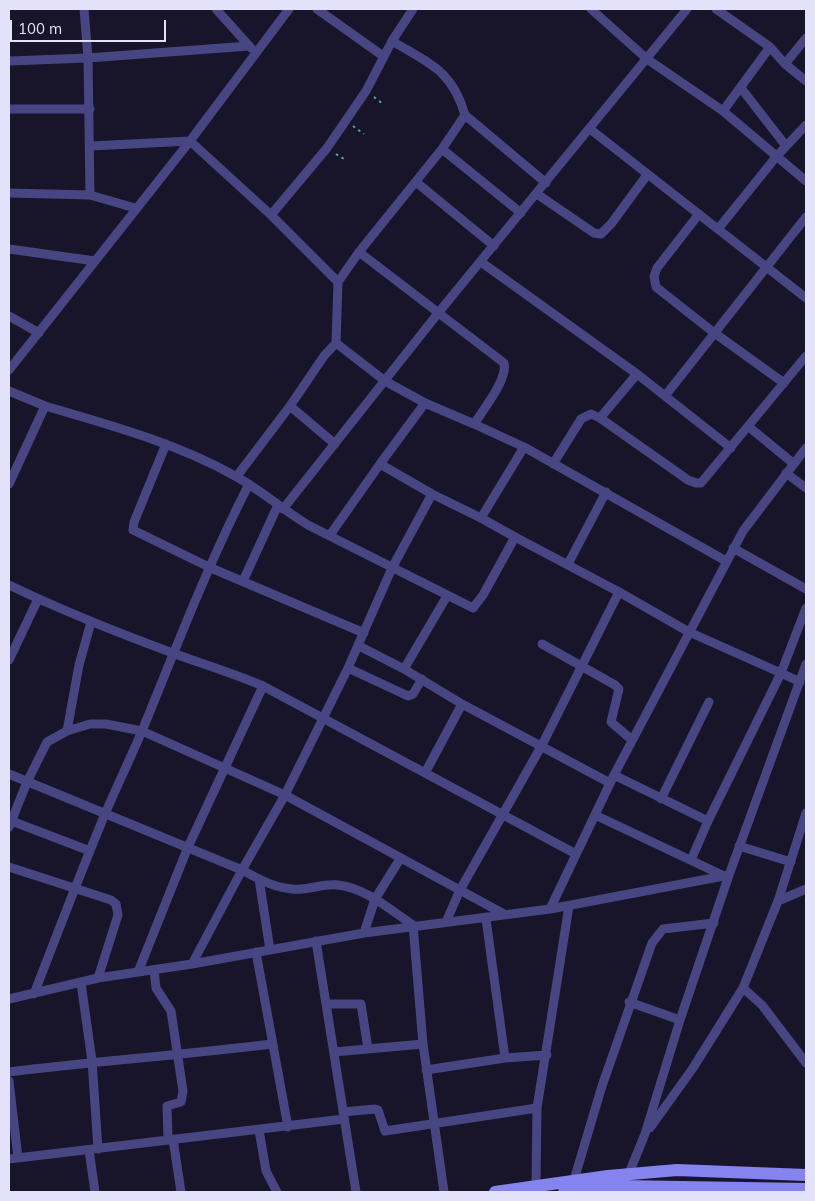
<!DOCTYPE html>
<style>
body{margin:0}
#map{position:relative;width:815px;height:1201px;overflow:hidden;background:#18152a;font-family:Mulish,sans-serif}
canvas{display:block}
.frame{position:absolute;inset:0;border:10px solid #e4e1fb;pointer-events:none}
.scale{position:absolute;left:10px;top:20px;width:156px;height:22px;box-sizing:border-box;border:2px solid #e4e1fb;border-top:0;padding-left:6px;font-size:15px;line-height:18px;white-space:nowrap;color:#e4e1fb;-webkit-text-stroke:4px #18152a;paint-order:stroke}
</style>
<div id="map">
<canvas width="815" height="1201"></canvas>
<div class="frame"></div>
<div class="scale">100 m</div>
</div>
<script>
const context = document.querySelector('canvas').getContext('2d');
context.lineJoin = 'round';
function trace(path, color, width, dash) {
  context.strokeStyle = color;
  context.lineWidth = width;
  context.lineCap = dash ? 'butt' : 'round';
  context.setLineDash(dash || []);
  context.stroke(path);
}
const path = new Path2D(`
 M374 97 383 104
 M353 126 364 134
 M336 154 344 159`);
const minor = new Path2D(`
 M84 9 88 58 90 195
 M216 9 251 48
 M317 9 383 56
 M591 9 647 59 723 111 770 47
 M716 9 770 47 785 64 806 38
 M392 41 413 9
 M9 61 88 58 249 46
 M785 64 806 81
 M741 88 786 146
 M9 109H90
 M723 111 806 181
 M465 115 546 183
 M590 129 806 298
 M91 146 190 141 271 215 338 282
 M442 149 521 213
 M416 182 494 246
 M9 193 90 195 135 208
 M537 194 594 233 601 234 611 224 647 175
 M699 214 657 268 654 276 656 287 713 332 784 383
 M718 229 776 157 806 125
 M9 249 95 261
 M359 252 504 363C508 379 483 410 474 424L425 403
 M481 262 637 374 731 448
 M9 316 39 333
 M336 343 385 381 425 403 380 464
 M9 370 190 141 289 9
 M9 391 45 406 9 484
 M665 396 806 217
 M45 406C110 425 176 443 235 476 261 490 283 510 308 525L473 608 483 595 515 537 481 518
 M290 406 335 444
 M600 418 637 374
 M749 427 794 464
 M166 444 134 522 133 530 211 568 364 633
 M524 447 726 561
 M553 464 581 419 591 414 600 418 688 480 696 483H701L806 356
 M786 473 806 488
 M237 476 290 406 324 356 336 343 338 282 359 252 442 149 465 115C452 70 430 64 392 41L366 91 327 148 271 215
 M432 494 481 518 524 447 474 424
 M283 509 439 312 687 9
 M733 548 806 589
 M568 564 606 492
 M243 581 278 505
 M9 585C61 610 116 632 170 652 202 664 233 673 263 686L576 854
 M619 592 689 632 781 673 708 821
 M542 644 615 685 619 689 611 722 632 740
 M359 646 404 669 447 596
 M9 660 38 599
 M348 668 408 696 413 694 422 679
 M404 669 462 704 610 783
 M800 682 781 673 806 608
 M67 731 79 665 91 622
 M425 773 462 704
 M9 774 242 870 192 964
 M614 775 708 821 691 860
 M661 799 709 702
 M595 815 722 875
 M9 820 90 851
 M9 827 27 782 47 742 67 731 90 724H106L142 731 285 795 504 914
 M739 846 791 862
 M9 867 111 900 116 904 118 915 98 978
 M729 875 806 664
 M259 879C269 884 280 888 292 889 308 891 322 883 338 885 366 888 390 910 413 925L423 1044 444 1192
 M778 901 806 813
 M550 909 614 775 743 531 806 448
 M486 919 505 1058
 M446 922 460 890 542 745 619 592 515 537
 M364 933 375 899 400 859
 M316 941 356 1192
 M270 950 259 879 242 870 285 795 348 668 392 568 432 494 380 464 330 535
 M256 952 288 1127
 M154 970 156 988 171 1011 183 1091 181 1102 167 1106 168 1140
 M138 972 188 847 263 686
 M81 983 92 1061 98 1149
 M743 988 762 1005 806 1063
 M34 994C57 934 80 874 105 814 117 786 130 759 142 731 176 648 208 564 249 484
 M9 999 98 978 192 964 364 933 550 909 729 875 680 1020 645 1134 627 1178
 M629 1002 680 1020
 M326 1004H361L368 1049
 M334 1052 423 1044
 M426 1070 505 1058 547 1055
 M9 1072C96 1061 184 1055 271 1044
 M9 1081 18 1158
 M343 1112 375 1109 378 1110 385 1131 537 1108
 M650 1128 693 1068 743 988 778 901 806 889
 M259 1130 266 1171 277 1192
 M173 1139 181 1192
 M89 1150 95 1192
 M9 1159 344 1119
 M574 1180 602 1086 652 943 663 929 714 923
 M536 1185 537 1108 569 906`);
const secondary = new Path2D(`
 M495 1192 608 1176 677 1170 806 1175
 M564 1192 619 1186 806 1189`);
trace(path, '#41afa7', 2, [2.5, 4]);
trace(minor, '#474683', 9);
trace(secondary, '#8584ef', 12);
</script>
